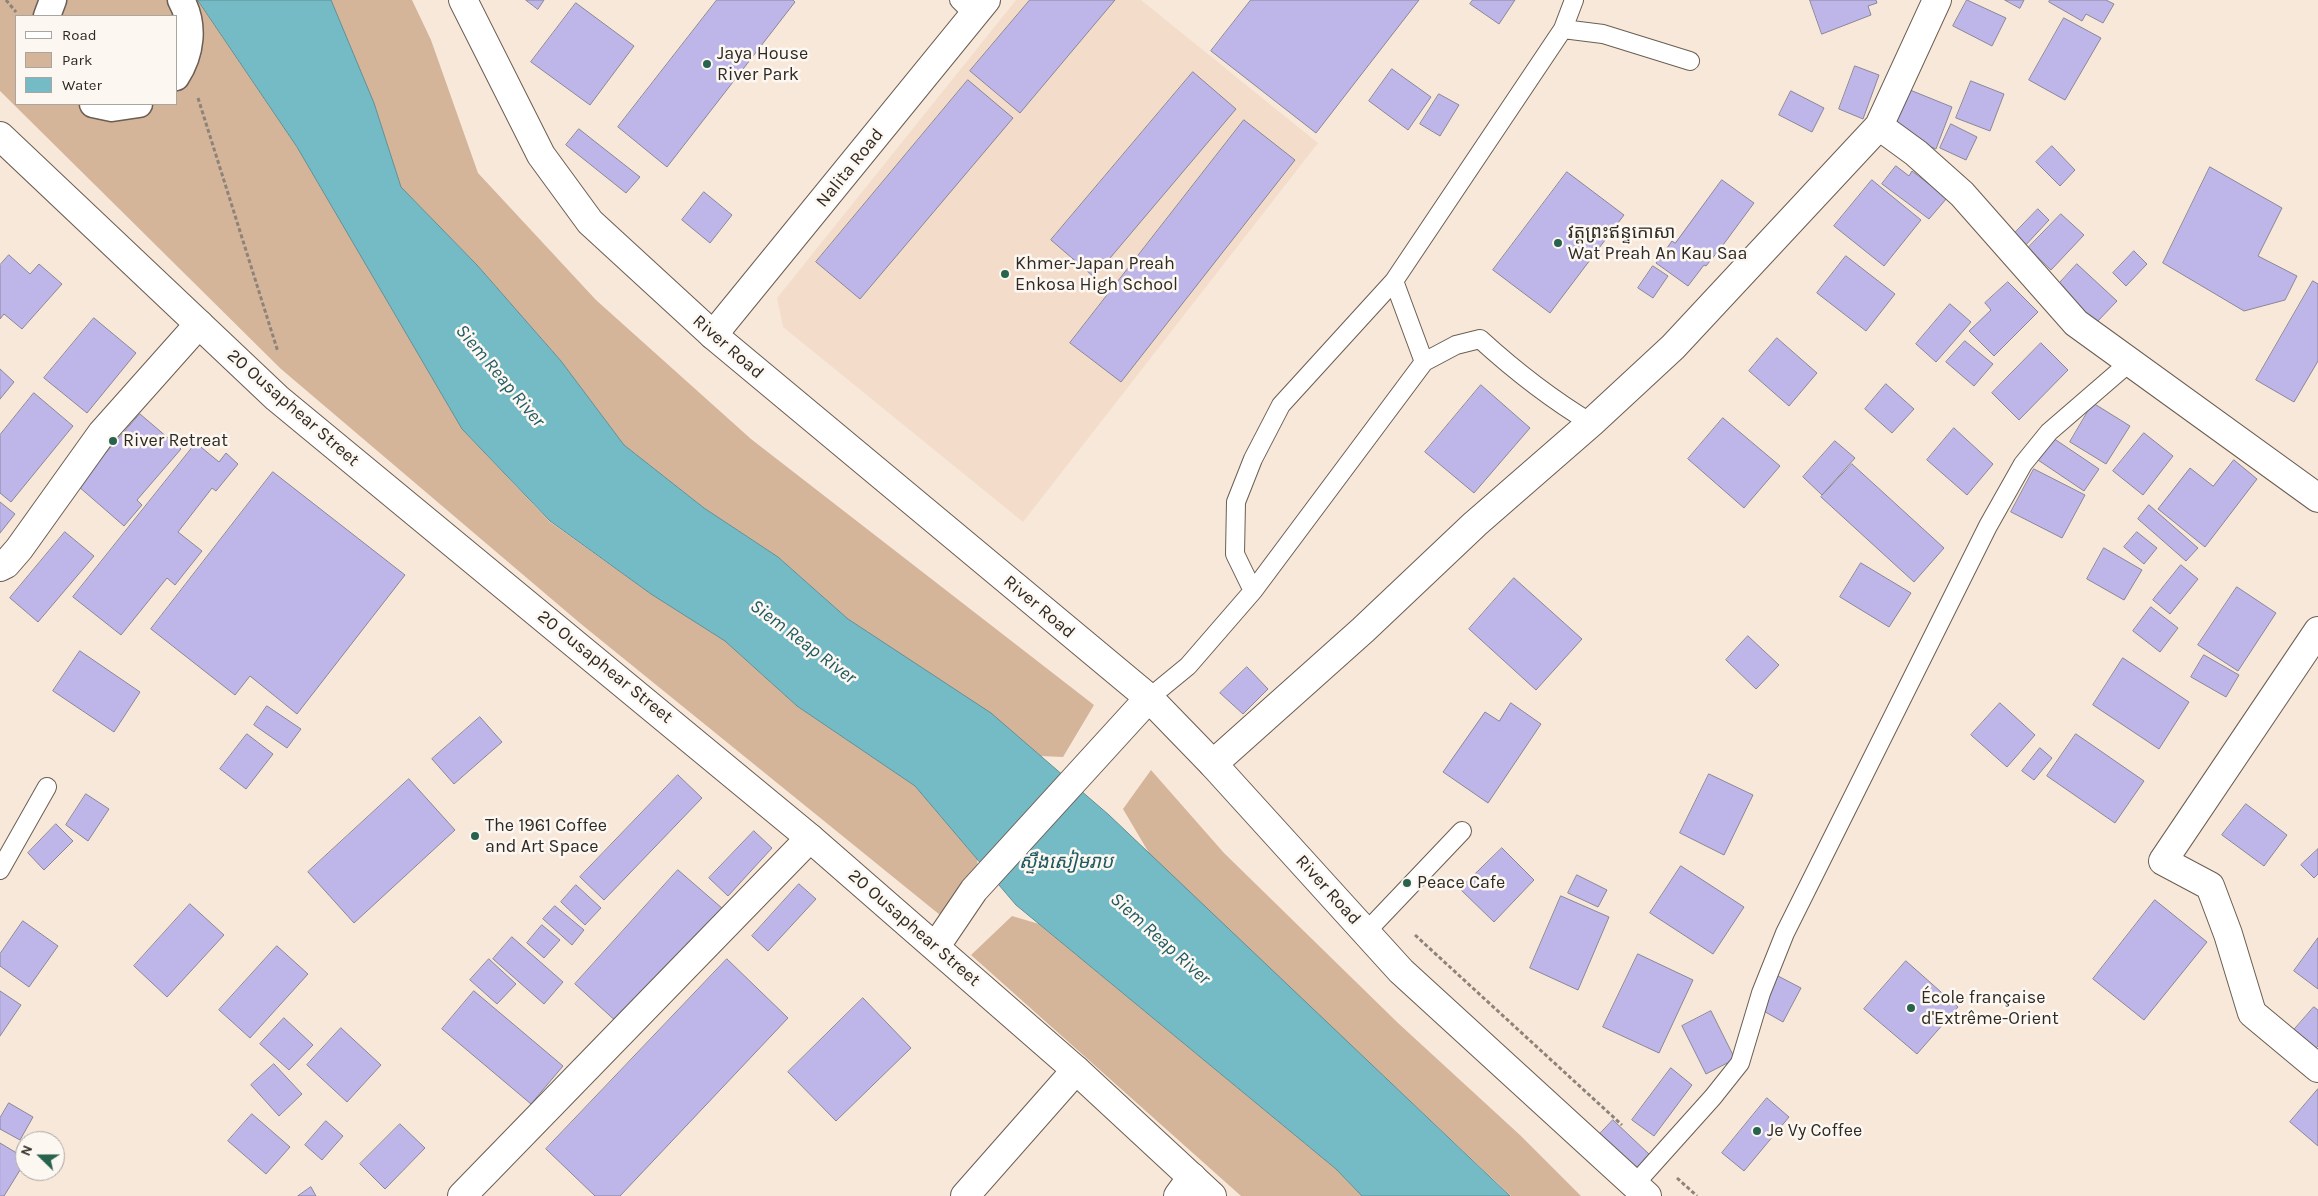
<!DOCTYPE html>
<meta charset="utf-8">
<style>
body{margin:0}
#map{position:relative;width:2318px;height:1196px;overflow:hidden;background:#f8e8da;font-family:Karla,sans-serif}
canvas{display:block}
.legend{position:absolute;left:15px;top:15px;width:162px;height:90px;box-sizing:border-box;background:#fdf7f2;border:1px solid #aba5a0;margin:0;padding:6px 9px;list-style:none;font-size:15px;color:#2f2924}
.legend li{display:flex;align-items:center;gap:10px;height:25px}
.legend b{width:25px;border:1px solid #aba5a0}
.north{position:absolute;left:15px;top:1131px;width:50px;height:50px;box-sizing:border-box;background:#fdf7f2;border:1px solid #aba5a0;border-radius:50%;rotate:292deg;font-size:14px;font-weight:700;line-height:20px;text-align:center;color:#2f2924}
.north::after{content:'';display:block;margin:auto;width:18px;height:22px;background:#27634d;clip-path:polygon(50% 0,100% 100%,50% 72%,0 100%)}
</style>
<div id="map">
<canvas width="2318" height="1196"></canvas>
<ul class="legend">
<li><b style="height:6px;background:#fff"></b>Road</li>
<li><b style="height:14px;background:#d5b59a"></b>Park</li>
<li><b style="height:14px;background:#74bbc5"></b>Water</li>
</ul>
<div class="north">N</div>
</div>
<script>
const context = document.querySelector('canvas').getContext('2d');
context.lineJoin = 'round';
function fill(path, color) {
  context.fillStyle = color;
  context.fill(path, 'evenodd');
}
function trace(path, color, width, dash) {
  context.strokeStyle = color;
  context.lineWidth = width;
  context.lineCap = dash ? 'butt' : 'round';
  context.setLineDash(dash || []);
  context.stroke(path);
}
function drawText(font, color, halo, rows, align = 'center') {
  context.font = font + ' Karla,"Noto Sans Khmer",sans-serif';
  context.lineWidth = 5;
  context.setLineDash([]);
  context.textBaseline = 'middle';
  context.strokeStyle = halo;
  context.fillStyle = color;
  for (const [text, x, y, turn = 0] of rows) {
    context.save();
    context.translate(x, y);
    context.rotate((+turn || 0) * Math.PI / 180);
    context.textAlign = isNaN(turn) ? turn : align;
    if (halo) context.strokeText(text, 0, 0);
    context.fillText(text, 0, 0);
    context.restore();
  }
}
const built = new Path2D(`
 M1016 0H1141L1318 143 1023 522 783 327 777 298Z`);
const green = new Path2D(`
 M0 0H198L297 147 462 429 550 522 651 594 725 641 797 706 915 786 977 859 979 875 940 915 581 624 281 369 0 91ZM16 16H176V104H16Z
 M331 0H412L431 40 478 173 596 300 751 439 1094 705 1063 757 1040 756 990 713 848 619 778 557 704 508 624 445 561 361 477 265 401 187 374 103Z
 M1151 770 1224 853 1398 1023 1521 1136 1581 1196H1511L1152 858 1123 809Z
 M1012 916 1039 924 1336 1169 1362 1196H1241L971 955Z`);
const water = new Path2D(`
 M198 0H331L374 103 401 187 477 265 561 361 624 445 704 508 778 557 848 619 991 713 1109 815 1510 1196H1362L1336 1169 1016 905 915 786 797 706 725 641 651 594 550 521 462 429 297 147Z`);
const building = new Path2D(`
 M526 0H544L538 9Z
 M717 0H793L795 2 667 167 618 127Z
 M1030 0H1115L1020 113 970 71Z
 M1251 0H1419L1316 133 1211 51Z
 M1473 0H1515L1499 24 1470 4Z
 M1810 0H1876L1877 3 1868 6 1871 15 1822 34Z
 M1967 0 2006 18 1992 46 1953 26Z
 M2005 0H2024L2020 8Z
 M2050 0H2106L2114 4 2103 23 2086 14 2082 21 2049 2Z
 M576 3 634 46 590 105 531 62Z
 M2064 18 2101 38 2065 100 2029 80Z
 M1855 66 1879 75 1863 119 1839 109Z
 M1392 69 1431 97 1408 130 1369 101Z
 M1193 72 1236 109 1094 277 1051 240Z
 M968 80 1013 118 860 299 816 262Z
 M1971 81 2004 94 1990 131 1956 118Z
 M1910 90 1952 107 1936 149 1893 131Z
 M1791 91 1824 108 1812 132 1779 115Z
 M1439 94 1459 105 1440 136 1420 124Z
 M1244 120 1295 160 1121 382 1070 343Z
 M1951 124 1977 137 1966 160 1940 148Z
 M579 129 640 177 626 193 566 145Z
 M2052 146 2075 170 2060 186 2036 162Z
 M1896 166 1909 176 1912 171 1947 198 1929 219 1882 184Z
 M2210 167 2282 208 2258 256 2297 276 2285 300 2244 311 2163 263Z
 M1567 172 1624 215 1550 313 1493 270Z
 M1722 180 1754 203 1723 245 1706 266 1704 265 1688 286 1656 263 1672 241 1675 243Z
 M1872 180 1921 220 1884 266 1834 226Z
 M704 192 732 215 710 243 682 220Z
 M2038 209 2049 220 2023 248 2011 237Z
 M2061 214 2084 235 2051 270 2028 248Z
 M2134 251 2147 264 2126 286 2113 273Z
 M9 255 30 274 39 264 62 284 22 329 4 314 0 319V265Z
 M1846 256 1895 294 1866 331 1817 293Z
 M2077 264 2117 301 2095 324 2056 287Z
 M1653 266 1668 276 1653 298 1638 288Z
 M2313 281 2318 284V361L2294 402 2256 380Z
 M2008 282 2038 312 1994 356 1969 331 1991 310 1985 303Z
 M1950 304 1971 322 1936 362 1916 344Z
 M94 318 136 353 87 413 44 378Z
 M1777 338 1817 373 1789 406 1749 371Z
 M1965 341 1993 364 1974 386 1946 362Z
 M2041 343 2068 370 2019 420 1992 393Z
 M0 369 14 382 0 399Z
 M1886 384 1914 409 1892 433 1865 409Z
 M1481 385 1530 428 1474 493 1425 452Z
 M34 393 73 426 11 502 0 493V435Z
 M2093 403 2130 426 2106 464 2070 442Z
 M140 414 181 449 137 500 142 505 124 526 78 486Z
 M1723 418 1780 466 1744 508 1688 459Z
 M1954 428 1993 464 1967 495 1927 460Z
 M2144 433 2173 456 2143 495 2113 471Z
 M2053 438 2099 469 2084 491 2038 460Z
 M1835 441 1855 458 1822 495 1803 477Z
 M196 443 219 462 226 453 238 464 216 491 212 488 178 532 202 551 175 585 167 578 121 635 73 597Z
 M2234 460 2257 479 2205 547 2158 509 2190 468 2213 486Z
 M1852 464 1944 548 1914 582 1821 497Z
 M2034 469 2085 495 2062 538 2011 512Z
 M273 472 405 575 297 714 250 676 235 695 151 629Z
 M0 502 15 514 0 533Z
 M2149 505 2198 548 2186 561 2138 519Z
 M65 532 94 556 38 622 10 598Z
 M2137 532 2157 548 2144 564 2124 547Z
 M2104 548 2142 570 2124 600 2087 579Z
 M1861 563 1911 593 1889 627 1840 597Z
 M2181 565 2198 579 2170 614 2153 600Z
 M1514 578 1582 639 1536 690 1469 629Z
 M2237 587 2276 613 2238 671 2198 645Z
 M2151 607 2178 628 2160 652 2133 631Z
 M1748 636 1779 665 1756 689 1726 660Z
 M80 651 140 692 114 732 53 691Z
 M2204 655 2239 675 2226 697 2191 677Z
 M2123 658 2189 702 2159 749 2093 705Z
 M1247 667 1268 689 1243 714 1220 693Z
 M1511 703 1541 724 1488 803 1443 772 1485 712 1499 721Z
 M2000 703 2035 735 2007 767 1971 735Z
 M267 706 301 729 287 748 254 725Z
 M480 717 502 742 454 784 432 759Z
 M247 734 273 754 246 789 220 769Z
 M2076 734 2144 781 2115 823 2047 776Z
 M2040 748 2052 758 2034 780 2022 771Z
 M1709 774 1753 795 1724 855 1680 833Z
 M678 775 702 798 604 900 580 877Z
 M409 779 455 830 354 923 308 872Z
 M86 794 109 809 88 841 66 825Z
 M2246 804 2287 835 2264 866 2222 835Z
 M56 824 73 841 44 870 28 853Z
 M754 831 772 848 728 896 709 878Z
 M1502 848 1534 880 1494 922 1460 889Z
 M2318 849V874L2314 878 2301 865Z
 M1681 866 1744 907 1713 954 1650 913Z
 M678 870 723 909 619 1024 575 984Z
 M1577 875 1607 890 1598 907 1568 893Z
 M799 884 816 899 768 951 752 936Z
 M576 885 601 908 585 925 561 902Z
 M1561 896 1609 917 1578 990 1530 968Z
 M2155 900 2207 942 2144 1020 2093 979Z
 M190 904 224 935 167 997 134 966Z
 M555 906 584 930 572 945 543 919Z
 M23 921 58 946 29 987 0 966V954Z
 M542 925 560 940 544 958 527 943Z
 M512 937 563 982 544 1004 493 959Z
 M2318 938V989L2294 971Z
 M277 946 308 974 250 1038 219 1010Z
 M1638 954 1693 980 1659 1053 1603 1027Z
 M489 959 516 984 497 1004 470 980Z
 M727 959 788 1018 620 1196H595L546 1149Z
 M1906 961 1958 1007 1917 1054 1864 1009Z
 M1778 976 1801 988 1783 1022 1760 1009Z
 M0 991 21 1005 0 1036Z
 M474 991 563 1066 531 1104 442 1029Z
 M863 998 911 1048 836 1121 788 1072Z
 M2314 1007 2318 1010V1046L2314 1050 2293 1031Z
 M1711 1011 1735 1059 1706 1074 1682 1026Z
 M284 1018 313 1045 289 1070 260 1044Z
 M341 1028 381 1065 347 1102 307 1065Z
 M274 1064 302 1094 279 1116 251 1085Z
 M1671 1068 1692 1085 1654 1136 1632 1120Z
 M2318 1089V1146L2290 1122Z
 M1767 1098 1789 1117 1744 1171 1722 1153Z
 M9 1103 33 1117 20 1140 0 1129V1118Z
 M252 1114 290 1147 266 1174 228 1141Z
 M1613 1120 1650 1155 1634 1171 1598 1136Z
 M326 1121 343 1136 322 1160 305 1145Z
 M400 1124 425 1148 385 1189 360 1164Z
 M0 1143 25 1158V1162L4 1196H0Z
 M311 1187 316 1196H298Z`);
const path = new Path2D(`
 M6 0 16 12
 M198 98 278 352
 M1415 935 1622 1125
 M1677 1178 1697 1196`);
const service = new Path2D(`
 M959 0 974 15
 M1563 29 1603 34 1690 61
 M1424 362 1456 345 1480 339C1514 370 1551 399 1591 423
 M1253 591 1235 554 1236 502 1253 459 1281 405 1394 281
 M1149 698 1188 666 1253 591 1424 362 1394 281 1563 29 1574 0
 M0 870 47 787
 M1366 932 1462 831
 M1634 1185 1713 1097 1740 1063 1761 993 1785 933 1988 526 2023 464 2049 432 2130 362`);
const pedestrian = new Path2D(`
 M47 16 53 0
 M176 77C191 54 195 25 181 0
 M93 104 112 108 139 104`);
const minor = new Path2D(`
 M1879 126 1916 153 1962 194 2076 323 2318 498
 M713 335 986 0
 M0 567 6 564 19 549 102 433 199 324
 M2318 631 2163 861 2210 886 2228 934 2252 1013 2318 1068
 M1213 764 1363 630 1475 524 1591 423 1673 347 1879 126 1937 0
 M936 946 974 890 1149 698
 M462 1196 810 838
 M965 1196 1076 1070
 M1178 1196 1192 1177`);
const tertiary = new Path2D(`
 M463 0 541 155 590 222 713 335 1149 698 1213 764 1401 971 1647 1196
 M0 136 277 398 810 838 1076 1070 1212 1196`);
const markers = [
 [707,64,5,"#27634d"],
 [1558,243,5,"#27634d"],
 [1005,274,5,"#27634d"],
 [113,441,5,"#27634d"],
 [475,836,5,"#27634d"],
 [1407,883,5,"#27634d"],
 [1911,1008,5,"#27634d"],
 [1757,1131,5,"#27634d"]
];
const poiNames = [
 ["Jaya House",717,54],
 ["River Park",717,75],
 ["វត្តព្រះឥន្ទកោសា",1568,233],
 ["Wat Preah An Kau Saa",1568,254],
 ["Khmer-Japan Preah",1015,264],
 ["Enkosa High School",1015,285],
 ["River Retreat",123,441],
 ["The 1961 Coffee",485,826],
 ["and Art Space",485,847],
 ["Peace Cafe",1417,883],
 ["École française",1921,998],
 ["d'Extrême-Orient",1921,1019],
 ["Je Vy Coffee",1767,1131]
];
const streetNames = [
 ["Nalita Road",850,168,-51],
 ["River Road",728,347,41],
 ["20 Ousaphear Street",293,408,41],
 ["River Road",1039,607,40],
 ["20 Ousaphear Street",605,667,39],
 ["River Road",1328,890,48],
 ["20 Ousaphear Street",914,928,41]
];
const waterNames = [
 ["Siem Reap River",500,376,50],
 ["Siem Reap River",803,642,37],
 ["ស្ទឹងសៀមរាប",1066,863],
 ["Siem Reap River",1160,939,42]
];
fill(built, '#f3ddca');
fill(green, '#d5b59a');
fill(water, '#74bbc5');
trace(water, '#5f8f95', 1);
fill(building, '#beb6e9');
trace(building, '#898797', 1);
trace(service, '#6b5e52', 20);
trace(pedestrian, '#6b5e52', 29);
trace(minor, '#6b5e52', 30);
trace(tertiary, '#6b5e52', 30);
trace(path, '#8d8379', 3, [4, 2.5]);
trace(service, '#fff', 18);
trace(pedestrian, '#fff', 26);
trace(minor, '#fff', 28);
trace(tertiary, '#fff', 28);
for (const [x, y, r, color] of markers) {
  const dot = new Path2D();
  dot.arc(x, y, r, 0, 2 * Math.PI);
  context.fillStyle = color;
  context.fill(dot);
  trace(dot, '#fdf7f2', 2);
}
drawText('18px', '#2f2924', '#fdf7f2', poiNames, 'left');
drawText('18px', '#2f2924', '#fdf7f2', streetNames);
drawText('italic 19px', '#1e5a62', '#fdf7f2', waterNames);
</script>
